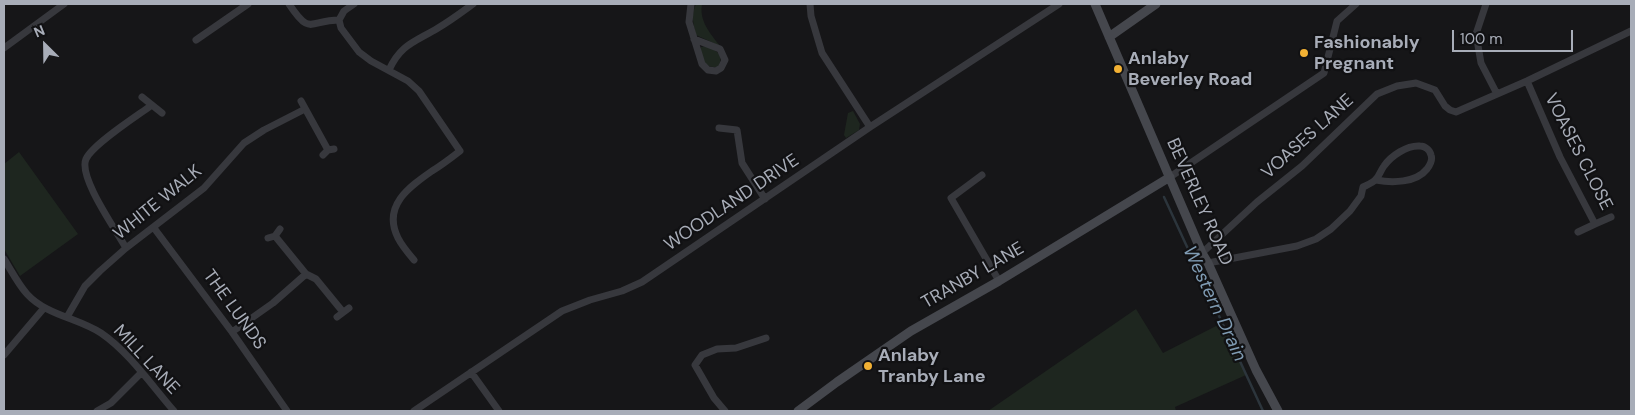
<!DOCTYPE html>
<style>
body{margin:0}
#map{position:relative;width:1635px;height:415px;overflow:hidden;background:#161618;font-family:"DM Sans",sans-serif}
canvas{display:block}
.frame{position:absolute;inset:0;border:5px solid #a8adb8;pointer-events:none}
.north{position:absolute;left:20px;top:20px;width:50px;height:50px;-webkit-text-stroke:4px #111113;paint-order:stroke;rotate:337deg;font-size:14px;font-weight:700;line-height:20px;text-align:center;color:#a8adb8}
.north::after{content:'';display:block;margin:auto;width:18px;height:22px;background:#a8adb8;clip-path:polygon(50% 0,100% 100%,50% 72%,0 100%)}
.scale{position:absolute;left:1452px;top:30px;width:121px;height:22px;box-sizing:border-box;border:2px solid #a8adb8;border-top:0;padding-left:6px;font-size:15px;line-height:18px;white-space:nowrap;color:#a8adb8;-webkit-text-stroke:4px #111113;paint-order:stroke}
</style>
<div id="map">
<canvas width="1635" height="415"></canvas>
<div class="frame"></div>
<div class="north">N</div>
<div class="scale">100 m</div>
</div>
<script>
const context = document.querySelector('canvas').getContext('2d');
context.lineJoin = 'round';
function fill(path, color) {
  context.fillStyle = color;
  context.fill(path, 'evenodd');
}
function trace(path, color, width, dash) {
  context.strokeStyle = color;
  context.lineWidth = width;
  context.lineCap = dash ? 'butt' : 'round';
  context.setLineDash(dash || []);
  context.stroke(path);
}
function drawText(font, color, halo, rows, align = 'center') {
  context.font = font + ' "DM Sans",sans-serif';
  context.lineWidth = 4.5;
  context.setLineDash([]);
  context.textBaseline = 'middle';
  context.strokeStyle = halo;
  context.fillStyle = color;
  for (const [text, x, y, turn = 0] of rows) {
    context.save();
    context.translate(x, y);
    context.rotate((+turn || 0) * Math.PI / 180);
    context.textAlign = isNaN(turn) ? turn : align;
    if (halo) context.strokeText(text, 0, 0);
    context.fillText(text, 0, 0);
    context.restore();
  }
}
const green = new Path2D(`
 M696 4H702C699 21 710 33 720 46L696 35C693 23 691 15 696 4Z
 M706 46C716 50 725 55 718 67 706 69 699 58 701 47Z
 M853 111 860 124 859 130 846 138 844 135 848 113Z
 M19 152 78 234 20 276 4 249V164Z
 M1136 309 1163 353 1222 323 1246 375 1175 407 1176 411H988Z`);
const stream = new Path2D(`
 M1164 197 1263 411`);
const street = new Path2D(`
 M289 4C311 37 309 20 339 20
 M691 4 689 22 702 64 708 70 716 71 721 68 725 60 720 49 694 39
 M810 4 811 16 822 53 870 127
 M1486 4 1476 34 1481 63 1497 94
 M339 20 341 28 359 52 371 61 408 81 419 91 460 151C451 158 442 165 432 171 409 187 382 206 398 238 402 246 408 253 414 260
 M339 20 344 11 354 4
 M196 40 248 4
 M4 48 64 4
 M389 70C401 44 415 42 438 28 450 21 462 12 473 4
 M1527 81 1560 157 1595 224 1611 217
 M142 97 162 113
 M301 101 328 150
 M719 128 737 130 742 163 765 199
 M323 155 328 150 334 149
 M982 175 951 198 999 281
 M1170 177 1324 73 1337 21 1356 4
 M154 228 232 332 287 411
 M1578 232 1595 224
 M275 236 306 274
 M268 238 275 236 280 229
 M126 248C116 230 78 177 86 159 93 144 137 116 152 105
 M1202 253 1257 202 1302 166 1377 94 1397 86 1416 83 1435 90 1445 106 1450 110 1456 112 1527 81 1631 31
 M4 259C11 270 18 284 27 294 46 315 78 318 101 333 129 352 152 386 174 411
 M1208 263 1297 246 1316 239 1331 229 1350 211 1361 196 1363 187C1367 185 1373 183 1376 179 1379 176 1381 170 1384 166 1391 156 1407 145 1420 146 1425 146 1430 150 1431 155 1433 160 1430 165 1427 169 1416 183 1392 183 1376 180
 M67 317 85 286 100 271 126 248 204 188 244 143 264 130 305 109
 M337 317 349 308
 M232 332 273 303 306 274 316 279 343 312
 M4 355 44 308
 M471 372 499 411
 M97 411 111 403 141 373
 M414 411 562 311 590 300 622 291 642 282 870 127 1059 4
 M725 411 714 398 695 365 702 355 717 349 736 348 766 338`);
const secondary = new Path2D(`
 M1095 4 1202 253 1208 263 1256 370 1278 411
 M1109 37 1156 4
 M798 411 837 382 911 331 999 281 1170 177`);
const markers = [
 [1304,53,5,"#f2b134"],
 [1118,69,5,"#f2b134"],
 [868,366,5,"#f2b134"]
];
const poiNames = [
 ["Fashionably",1314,43],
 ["Pregnant",1314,64],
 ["Anlaby",1128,59],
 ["Beverley Road",1128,80],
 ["Anlaby",878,356],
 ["Tranby Lane",878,377]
];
const streetNames = [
 ["VOASES LANE",1308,137,-42],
 ["VOASES CLOSE",1578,152,63],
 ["BEVERLEY ROAD",1199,202,66],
 ["WHITE WALK",158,203,-39],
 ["WOODLAND DRIVE",732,203,-34],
 ["TRANBY LANE",973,276,-30],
 ["THE LUNDS",234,310,54],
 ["MILL LANE",146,360,47]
];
const waterNames = [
 ["Western Drain",1214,304,65]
];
fill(green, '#1e261f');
trace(stream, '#2c353c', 2.5);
trace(street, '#37383d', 7);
trace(secondary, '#45474d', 9);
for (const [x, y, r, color] of markers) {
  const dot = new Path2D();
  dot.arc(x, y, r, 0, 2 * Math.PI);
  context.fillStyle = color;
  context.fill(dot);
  trace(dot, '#111113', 2);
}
drawText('bold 18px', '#a8adb8', '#111113', poiNames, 'left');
drawText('18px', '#a8adb8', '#111113', streetNames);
drawText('italic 19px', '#7f9bb3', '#111113', waterNames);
</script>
